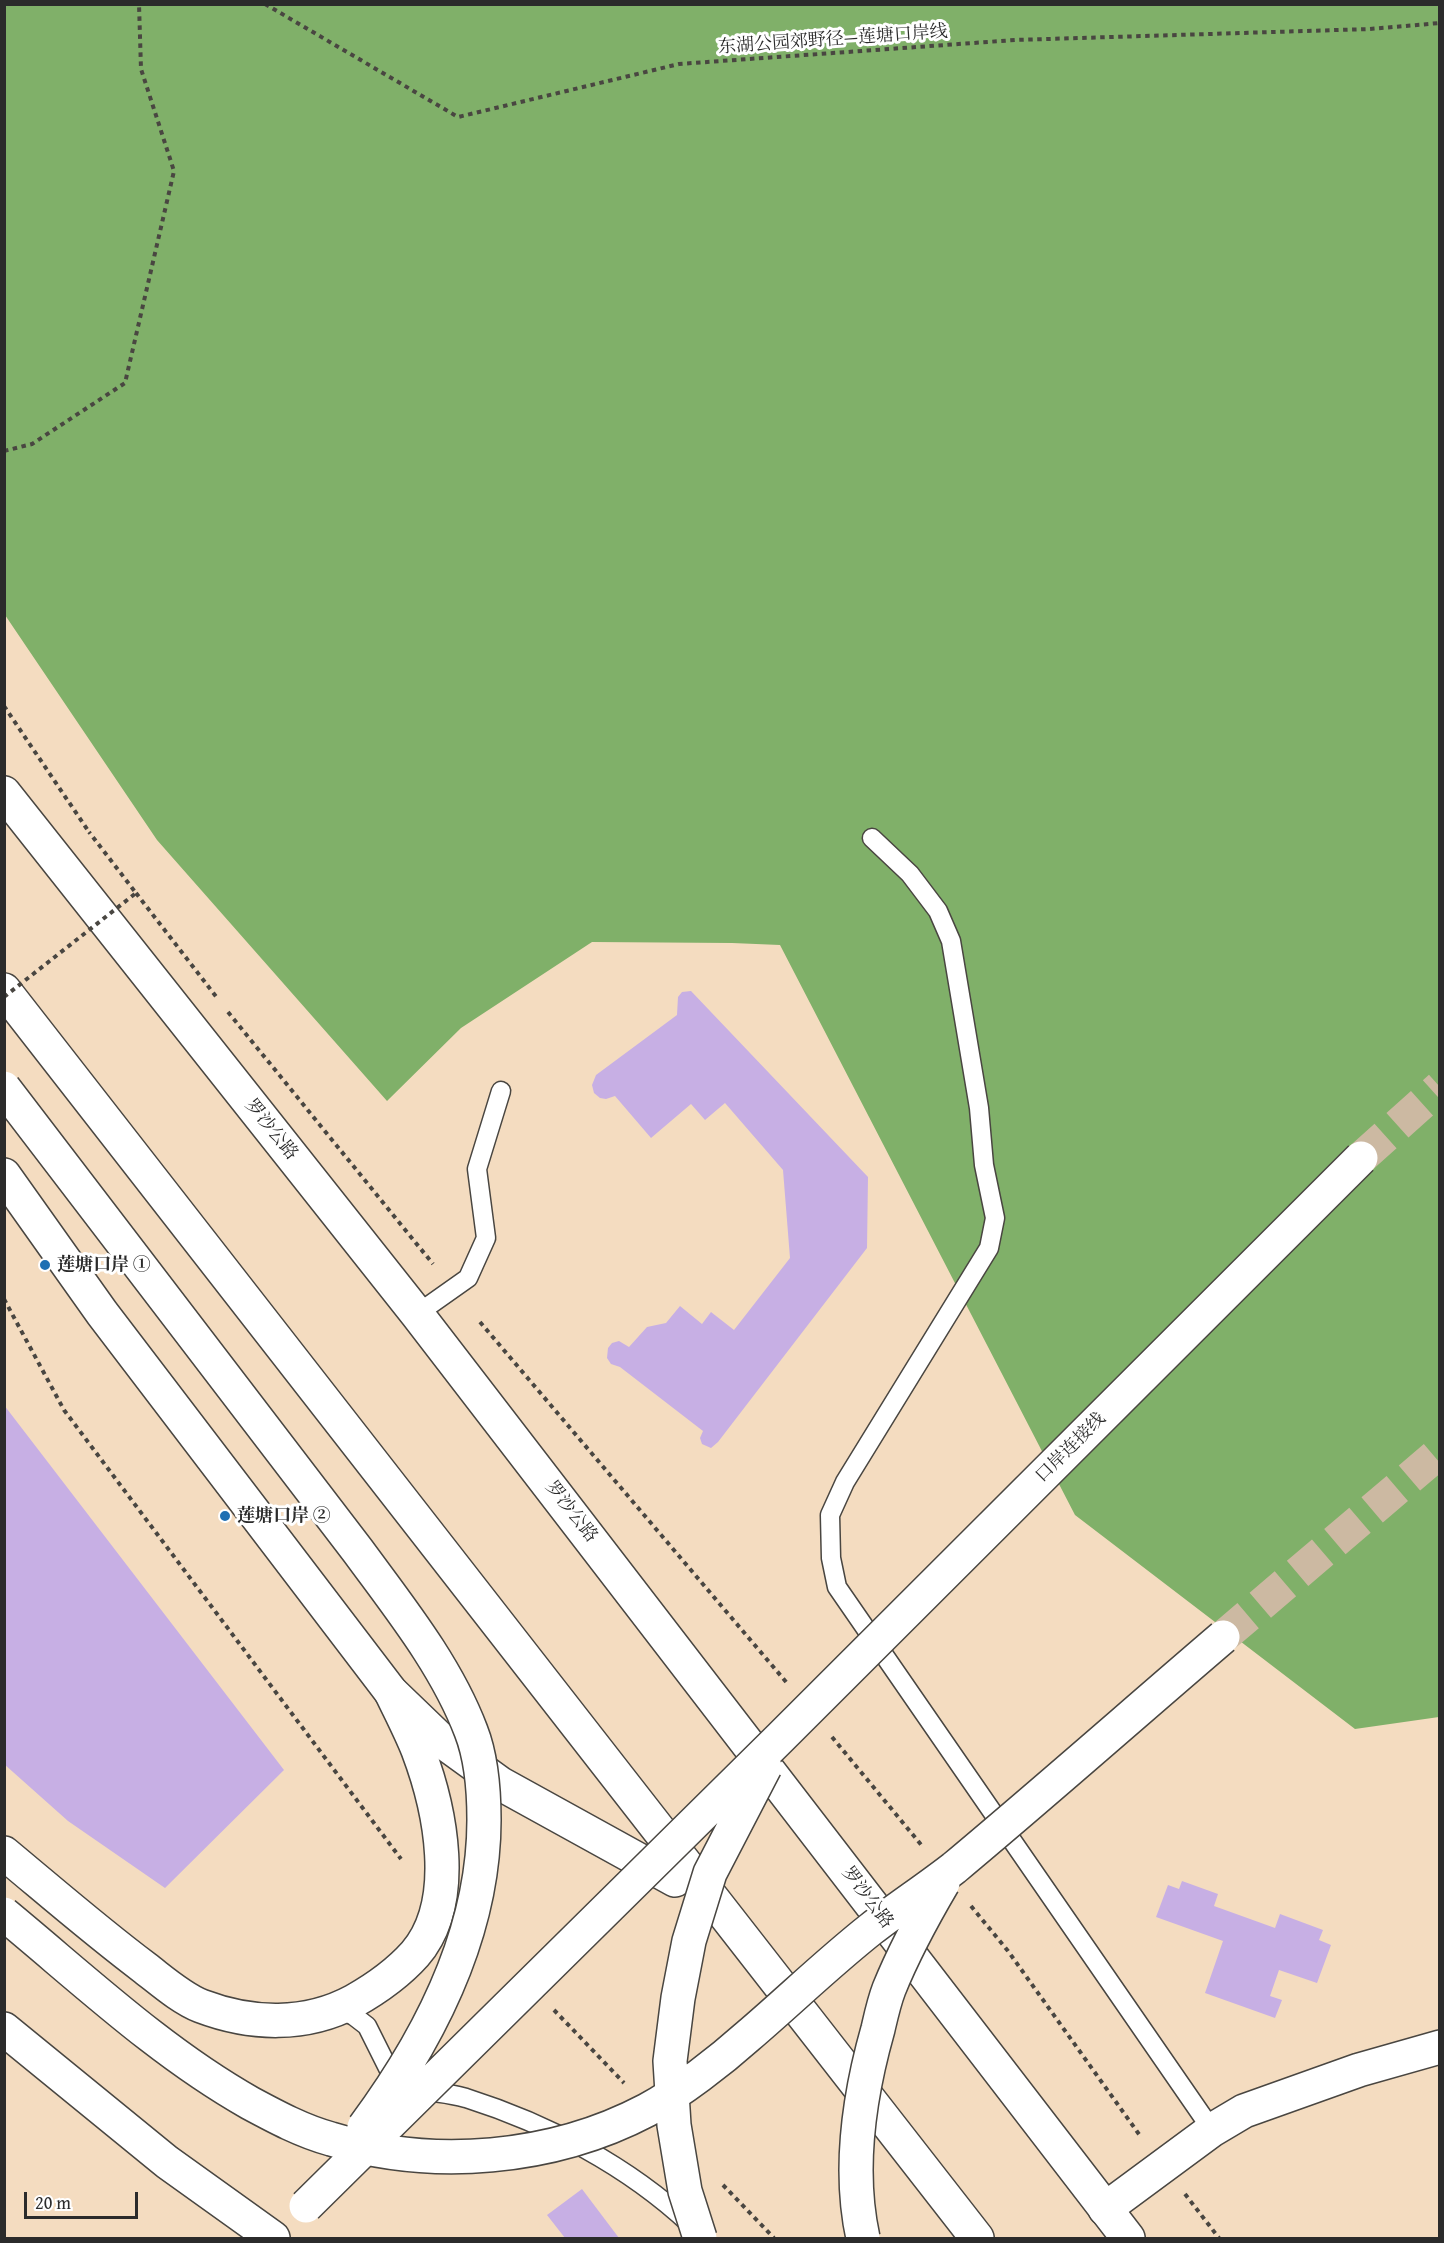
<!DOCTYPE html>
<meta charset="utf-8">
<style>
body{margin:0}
#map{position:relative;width:1444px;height:2243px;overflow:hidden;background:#f4dcc0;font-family:"Gentium Book Plus",serif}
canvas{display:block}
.frame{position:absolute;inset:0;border:6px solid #2b2b2b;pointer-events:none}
.scale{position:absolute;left:24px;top:2192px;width:114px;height:27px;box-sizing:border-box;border:3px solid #2b2b2b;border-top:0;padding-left:8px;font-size:18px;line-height:21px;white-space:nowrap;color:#2b2b2b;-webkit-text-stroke:4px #fff;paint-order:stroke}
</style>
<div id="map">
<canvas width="1444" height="2243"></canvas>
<div class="frame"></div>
<div class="scale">20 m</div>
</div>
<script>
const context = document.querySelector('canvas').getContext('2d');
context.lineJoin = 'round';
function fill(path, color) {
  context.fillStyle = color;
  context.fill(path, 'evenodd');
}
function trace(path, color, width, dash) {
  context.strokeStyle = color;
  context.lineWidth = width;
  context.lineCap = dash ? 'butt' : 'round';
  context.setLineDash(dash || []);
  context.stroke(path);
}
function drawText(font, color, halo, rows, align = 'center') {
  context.font = font + ' "Gentium Book Plus","Noto Serif SC",serif';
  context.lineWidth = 6;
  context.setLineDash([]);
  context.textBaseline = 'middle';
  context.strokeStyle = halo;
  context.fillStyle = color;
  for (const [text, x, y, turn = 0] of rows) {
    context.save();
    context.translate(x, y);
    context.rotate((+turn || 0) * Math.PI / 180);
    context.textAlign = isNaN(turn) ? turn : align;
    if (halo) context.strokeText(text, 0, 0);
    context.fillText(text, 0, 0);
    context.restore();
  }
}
const forest = new Path2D(`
 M4 5H1439V1717L1355 1729 1075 1515 780 945 732 943 592 942 461 1028 387 1101 157 840 5 615Z`);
const building = new Path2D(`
 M691 991 868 1177 867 1248 718 1442 711 1448 702 1444 700 1438 703 1431 620 1367 611 1364 607 1358 608 1348 612 1343 619 1341 629 1347 647 1327 666 1323 680 1306 702 1324 711 1312 734 1330 790 1258 783 1170 725 1103 705 1120 691 1104 651 1138 615 1096 606 1099 600 1098 594 1093 592 1085 596 1075 677 1015 678 997 682 992Z
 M4 1405 284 1770 165 1888 68 1821 4 1764Z
 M1182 1881 1218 1894 1214 1906 1275 1928 1280 1914 1323 1930 1319 1940 1331 1945 1317 1983 1279 1970 1270 1996 1282 2000 1275 2018 1205 1993 1223 1941 1156 1917 1168 1885 1179 1889Z
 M582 2189 619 2238H565L547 2215Z`);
const highwayTunnel = new Path2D(`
 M1361 1158 1440 1087
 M1223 1637 1440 1452`);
const path = new Path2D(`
 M265 4 458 117 679 64 1015 40 1370 29 1440 23
 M4 451 32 444 125 383 174 171 141 69 139 4
 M4 706 89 832
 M136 893 218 999
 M228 1012 433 1264
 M4 1299 64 1410 401 1859
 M480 1322 787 1683
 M832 1737 923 1847
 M971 1906 1008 1951 1141 2137
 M554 2010 624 2083
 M723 2185 774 2238
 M1185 2194 1219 2238`);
const lane = new Path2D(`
 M872 838 910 874 938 911 951 941 979 1108 984 1165 995 1218 989 1248 845 1482 830 1515 831 1558 837 1587 1212 2130
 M417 1314 468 1278 486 1238 477 1169 501 1091
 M338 2008 354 2016 367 2026 398 2088C421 2090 444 2092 466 2098 548 2124 628 2166 691 2225`);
const street = new Path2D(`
 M1105 2209 1212 2130 1244 2111 1359 2070 1440 2047`);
const secondary = new Path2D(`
 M4 1853C51 1892 97 1932 145 1968 162 1981 181 1998 201 2006 251 2025 306 2027 354 2001 377 1988 398 1973 415 1954 460 1902 440 1808 418 1750 410 1730 400 1711 391 1692`);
const highway = new Path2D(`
 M4 793 417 1314 1128 2238
 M4 990 977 2238
 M4 1175 102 1313 391 1692 443 1742 501 1784 675 1880
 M4 2029 167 2162 273 2238`);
const pathBridge = new Path2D(`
 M4 997 136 893 89 832`);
const highwayBridge = new Path2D(`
 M4 1088 358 1551C399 1607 446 1665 471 1731 482 1759 484 1790 484 1820 484 1933 430 2038 364 2127
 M4 1914C84 1980 160 2052 250 2103 276 2117 302 2131 331 2139 433 2170 552 2160 647 2110 680 2092 720 2061 748 2036 789 2001 828 1963 871 1929 898 1908 927 1889 954 1868 1045 1792 1133 1714 1223 1637
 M306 2206 780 1738 1361 1158
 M700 2238 685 2191 674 2125 670 2061 678 1998 689 1941 710 1873 765 1767
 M863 2238C848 2170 859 2096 878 2029 881 2016 884 2002 889 1989 904 1952 923 1917 943 1883`);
const markers = [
 [45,1265,6,"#1f6fb2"],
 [225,1516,6,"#1f6fb2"]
];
const streetNames = [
 ["东湖公园郊野径—莲塘口岸线",833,40,-4],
 ["罗沙公路",271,1130,51],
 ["口岸连接线",1071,1448,-45],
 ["罗沙公路",571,1512,52],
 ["罗沙公路",867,1898,53]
];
const poiNames = [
 ["莲塘口岸 ①",57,1265],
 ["莲塘口岸 ②",237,1516]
];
fill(forest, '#80b069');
fill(building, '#c7afe4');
trace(highwayTunnel, '#ccb9a2', 33, [33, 16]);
trace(lane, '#494641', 21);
trace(street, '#494641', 36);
trace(secondary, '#494641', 36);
trace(highway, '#494641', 36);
trace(path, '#494641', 4, [4.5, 4.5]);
trace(lane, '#fff', 18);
trace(street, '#fff', 33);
trace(secondary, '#fff', 33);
trace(highway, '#fff', 33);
trace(highwayBridge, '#494641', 36, []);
trace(pathBridge, '#494641', 4, [4.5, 4.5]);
trace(highwayBridge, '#fff', 33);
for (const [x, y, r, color] of markers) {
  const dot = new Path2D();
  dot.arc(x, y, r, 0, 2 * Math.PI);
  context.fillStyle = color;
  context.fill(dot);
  trace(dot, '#fff', 2);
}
drawText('18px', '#2b2b2b', '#fff', streetNames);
drawText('bold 18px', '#2b2b2b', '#fff', poiNames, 'left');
</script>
